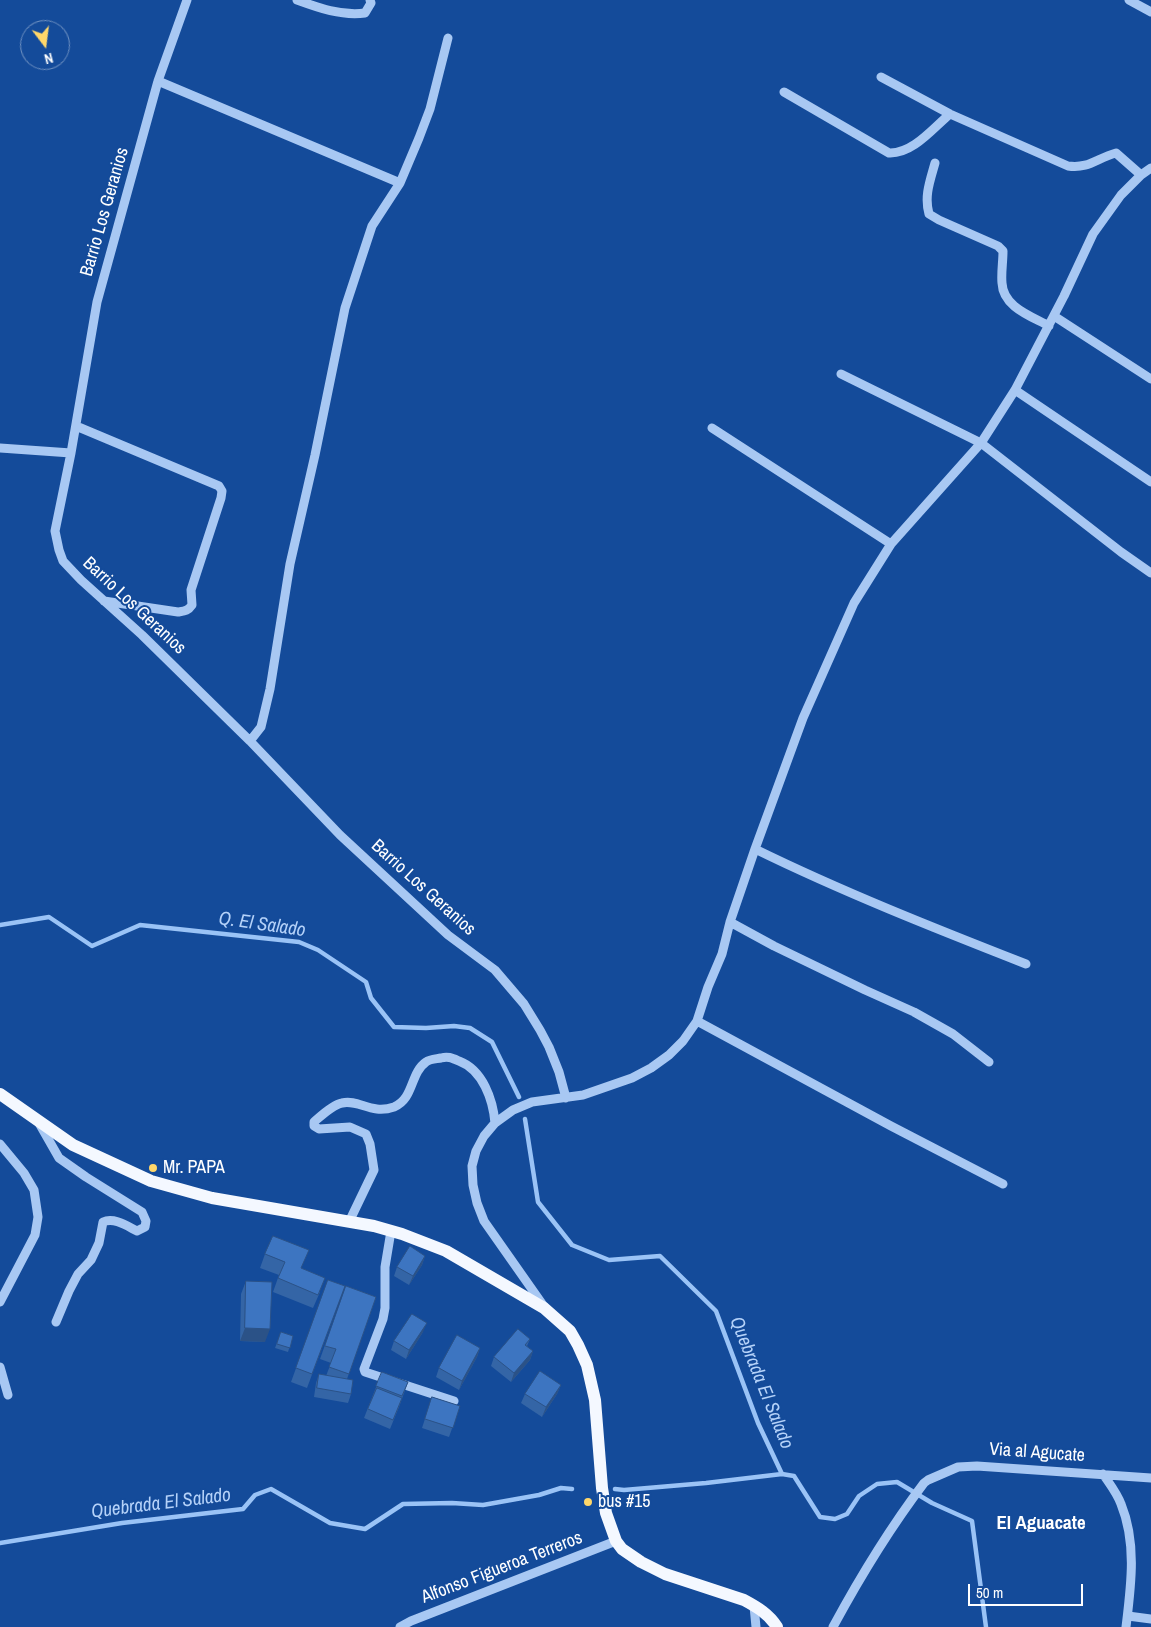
<!DOCTYPE html>
<style>
body{margin:0}
#map{position:relative;width:1151px;height:1627px;overflow:hidden;background:#144b9a;font-family:"Archivo Narrow",sans-serif}
canvas{display:block}
.north{position:absolute;left:20px;top:20px;width:50px;height:50px;box-sizing:border-box;background:#144b9a;border:1px solid #7293c2;border-radius:50%;rotate:165deg;font-size:14px;font-weight:700;line-height:20px;text-align:center;color:#fff}
.north::after{content:'';display:block;margin:auto;width:18px;height:22px;background:#ffd76a;clip-path:polygon(50% 0,100% 100%,50% 72%,0 100%)}
.scale{position:absolute;left:968px;top:1584px;width:115px;height:22px;box-sizing:border-box;border:2px solid #fff;border-top:0;padding-left:6px;font-size:15px;line-height:18px;white-space:nowrap;color:#fff;-webkit-text-stroke:4px #144b9a;paint-order:stroke}
</style>
<div id="map">
<canvas width="1151" height="1627"></canvas>
<div class="north">N</div>
<div class="scale">50 m</div>
</div>
<script>
const context = document.querySelector('canvas').getContext('2d');
context.lineJoin = 'round';
function trace(path, color, width, dash) {
  context.strokeStyle = color;
  context.lineWidth = width;
  context.lineCap = dash ? 'butt' : 'round';
  context.setLineDash(dash || []);
  context.stroke(path);
}
function fill(path, color) {
  context.fillStyle = color;
  context.fill(path, 'evenodd');
}
function drawText(font, color, halo, rows, align = 'center') {
  context.font = font + ' "Archivo Narrow",sans-serif';
  context.lineWidth = 4;
  context.setLineDash([]);
  context.textBaseline = 'middle';
  context.strokeStyle = halo;
  context.fillStyle = color;
  for (const [text, x, y, turn = 0] of rows) {
    context.save();
    context.translate(x, y);
    context.rotate((+turn || 0) * Math.PI / 180);
    context.textAlign = isNaN(turn) ? turn : align;
    if (halo) context.strokeText(text, 0, 0);
    context.fillText(text, 0, 0);
    context.restore();
  }
}
const stream = new Path2D(`
 M0 925 49 917 92 946 140 925 299 942 318 950 366 982 371 998 394 1027 426 1028 454 1026 470 1028 492 1042 519 1097
 M525 1119 538 1202 572 1245 609 1260 660 1256 716 1311 758 1423 782 1474
 M615 1489 624 1490 706 1483 782 1474 794 1476 820 1517 835 1519 847 1514 859 1496 877 1484 897 1482 932 1503 972 1521 986 1627
 M0 1543 122 1523 243 1509 255 1495 271 1489 330 1523 365 1529 403 1504 452 1503 483 1505 539 1495 561 1488 572 1489`);
const minor = new Path2D(`
 M187 0 158 81 97 302 71 453 55 531 59 550 63 561 81 580 142 635 250 741 340 835 448 935 495 970 524 1004 540 1030 549 1047 559 1072 566 1098
 M297 0C319 8 341 16 365 13L371 3 370 0
 M1129 0 1151 12
 M881 77 950 114 1068 166C1089 169 1097 158 1116 153L1141 175
 M158 81 400 183
 M784 92 889 153C913 154 933 128 950 114
 M935 163C930 181 924 196 929 214L939 220 998 246 1003 251C1003 262 1001 273 1002 283 1003 307 1031 316 1049 326
 M1054 316 1151 379
 M841 374 981 443 1121 552 1151 573
 M1015 390 1151 482
 M76 426 219 486 222 491 221 498 191 590 192 605C188 611 184 611 178 612L104 601
 M712 428 891 544
 M0 448 71 453
 M250 741 261 727 270 689 290 564 315 455 345 308 372 226 400 183 419 138 430 109 448 38
 M755 849C843 892 934 928 1026 964
 M730 922 774 946 865 990 914 1012 953 1034 989 1062
 M697 1021 891 1126 1003 1184
 M39 1123 59 1158 86 1177 142 1212 146 1221 145 1227 137 1231C127 1226 114 1217 103 1222L99 1243 91 1260 78 1274 69 1291 56 1322
 M0 1144 24 1173 34 1190 38 1217 35 1235 0 1302
 M349 1222 374 1170 370 1144 366 1134 350 1127 319 1129 314 1126V1122C321 1116 332 1105 342 1103 359 1099 371 1115 394 1107 414 1099 410 1073 426 1062 430 1059 436 1059 441 1058 448 1056 452 1058 459 1061 483 1070 493 1100 495 1123
 M391 1231 385 1267V1308L383 1319 364 1369 365 1372 454 1401
 M543 1305 484 1221 477 1203 473 1185 472 1166 476 1151 484 1136 495 1123 513 1110 532 1102 583 1095 632 1078 651 1068 669 1055 683 1041 697 1021 708 987 722 954 730 922 755 849 803 718 854 603 891 544 981 443 1015 390 1064 296 1093 234 1121 195 1141 175 1151 168
 M0 1367 8 1395
 M1103 1474C1109 1483 1117 1493 1121 1504 1137 1543 1131 1586 1126 1627
 M754 1606 756 1627
 M1128 1616 1151 1619
 M400 1627 411 1621 616 1541
 M833 1627C860 1577 890 1528 924 1483L928 1480 958 1467 977 1466 1151 1478`);
const major = new Path2D(`
 M0 1094 73 1145 151 1181 212 1198 374 1226 402 1234 446 1251 544 1308 570 1331 578 1345 587 1365 595 1400 602 1488 606 1513 616 1541 622 1549 641 1562 665 1574 744 1600C757 1607 769 1614 777 1627`);
const wall = new Path2D(`
 M265 1254 301 1269 320 1292 313 1308 273 1292 279 1275 260 1268Z
 M425 1256 422 1265 409 1285 394 1276 397 1267Z
 M328 1280 345 1286 307 1388 291 1382Z
 M246 1281 265 1342 240 1341 241 1294Z
 M346 1286 376 1297 347 1379 351 1394 348 1403 314 1397 316 1383 319 1374 326 1376 331 1363 320 1359Z
 M281 1332 293 1336 288 1352 275 1348Z
 M423 1332 406 1359 391 1350 394 1341Z
 M530 1339 527 1346 533 1351 530 1360 511 1382 491 1366 494 1357Z
 M480 1348 477 1357 459 1390 436 1377 439 1368Z
 M382 1372 408 1382 399 1407 390 1429 364 1418Z
 M561 1385 557 1394 542 1417 521 1403 525 1394Z
 M432 1397 460 1406 449 1437 422 1428Z`);
const shadedWall = new Path2D(`
 M425 1256 422 1265 409 1285 413 1276Z
 M427 1323 423 1332 406 1359 409 1350Z
 M245 1328 270 1329 265 1342 240 1341Z
 M480 1348 477 1357 459 1390 462 1381Z
 M533 1351 530 1360 511 1382 514 1373Z
 M561 1385 557 1394 542 1417 546 1407Z`);
const building = new Path2D(`
 M273 1236 309 1250 301 1268 325 1278 318 1295 278 1278 285 1262 265 1254Z
 M410 1246 425 1256 413 1276 397 1267Z
 M328 1280 345 1286 312 1374 296 1368Z
 M246 1281 272 1282 270 1329 245 1328Z
 M346 1286 376 1297 349 1374 329 1367 336 1349 325 1346Z
 M412 1314 427 1323 409 1350 394 1341Z
 M518 1329 530 1339 525 1345 533 1351 514 1373 494 1357Z
 M281 1332 293 1336 290 1348 277 1344Z
 M457 1335 480 1348 462 1381 439 1368Z
 M540 1371 561 1385 546 1407 525 1394Z
 M382 1372 408 1382 402 1396 376 1386Z
 M319 1374 353 1380 351 1394 317 1388Z
 M377 1388 402 1398 393 1420 368 1409Z
 M432 1397 460 1406 453 1428 425 1419Z`);
const markers = [
 [153,1168,5,"#ffd76a"],
 [588,1502,5,"#ffd76a"]
];
const streetNames = [
 ["Barrio Los Geranios",105,212,-74],
 ["Barrio Los Geranios",134,606,43],
 ["Barrio Los Geranios",423,888,42],
 ["Via al Agucate",1037,1453,4],
 ["Alfonso Figueroa Terreros",502,1568,-21]
];
const poiNames = [
 ["Mr. PAPA",163,1168],
 ["bus #15",598,1502]
];
const waterNames = [
 ["Q. El Salado",262,925,8],
 ["Quebrada El Salado",761,1383,68],
 ["Quebrada El Salado",161,1504,-7]
];
const neighbourhoodNames = [
 ["El Aguacate",1041,1524]
];
trace(stream, '#9ac3f6', 4.5);
trace(minor, '#a8c8f3', 9);
trace(major, '#f4f8ff', 12);
fill(wall, '#3465a6');
fill(shadedWall, '#2b5287');
fill(building, '#3d75c1');
trace(building, '#2b5287', 1);
for (const [x, y, r, color] of markers) {
  const dot = new Path2D();
  dot.arc(x, y, r, 0, 2 * Math.PI);
  context.fillStyle = color;
  context.fill(dot);
  trace(dot, '#144b9a', 2);
}
drawText('18px', '#fff', '#144b9a', streetNames);
drawText('18px', '#fff', '#144b9a', poiNames, 'left');
drawText('italic 19px', '#b5d2f9', '#144b9a', waterNames);
drawText('bold 19px', '#fff', '#144b9a', neighbourhoodNames);
</script>
